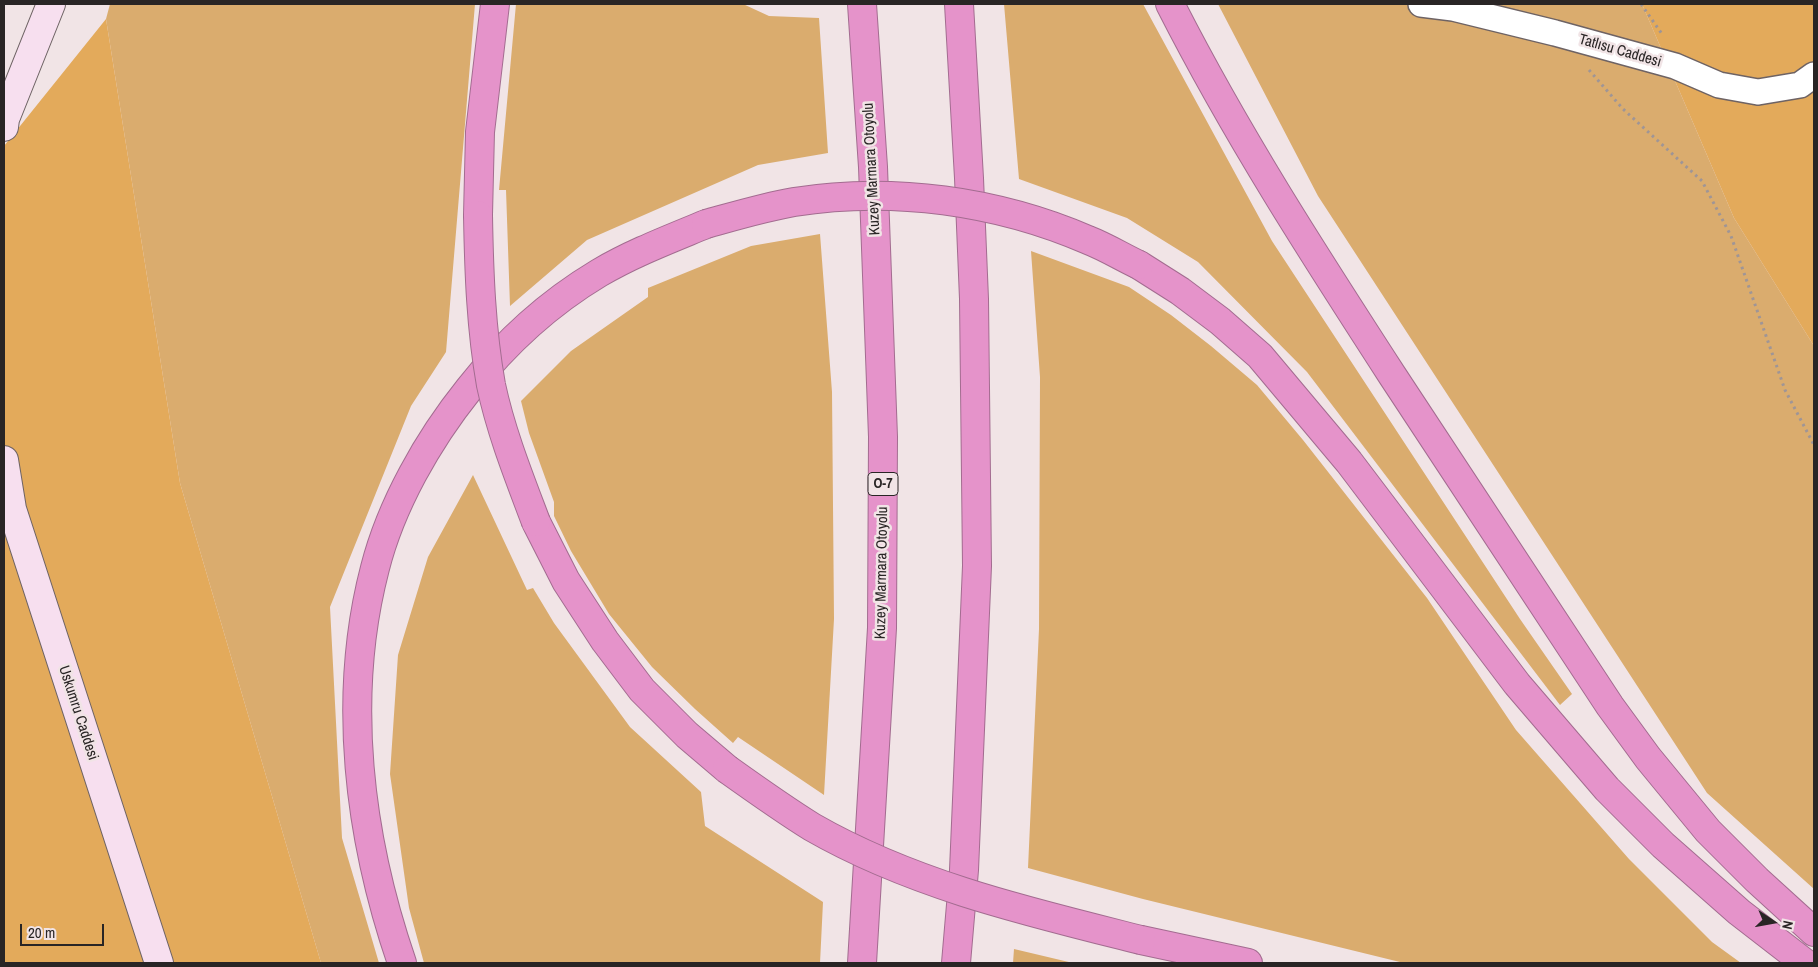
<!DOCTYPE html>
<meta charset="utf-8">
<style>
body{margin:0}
#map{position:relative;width:1818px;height:967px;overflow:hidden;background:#f1e4e6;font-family:"Archivo Narrow",sans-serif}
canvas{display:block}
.frame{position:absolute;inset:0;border:5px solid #292525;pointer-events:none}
.north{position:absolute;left:1748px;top:897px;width:50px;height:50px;-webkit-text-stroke:4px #f1e4e6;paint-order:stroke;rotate:102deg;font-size:14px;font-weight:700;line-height:20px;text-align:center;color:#292525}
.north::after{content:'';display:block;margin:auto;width:18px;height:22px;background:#292525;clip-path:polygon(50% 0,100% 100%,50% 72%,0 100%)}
.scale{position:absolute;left:20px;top:924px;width:84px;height:22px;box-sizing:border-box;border:2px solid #292525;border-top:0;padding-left:6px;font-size:15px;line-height:18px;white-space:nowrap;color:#292525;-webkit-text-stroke:4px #f1e4e6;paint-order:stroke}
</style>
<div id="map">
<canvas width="1818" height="967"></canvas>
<div class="frame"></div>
<div class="north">N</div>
<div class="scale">20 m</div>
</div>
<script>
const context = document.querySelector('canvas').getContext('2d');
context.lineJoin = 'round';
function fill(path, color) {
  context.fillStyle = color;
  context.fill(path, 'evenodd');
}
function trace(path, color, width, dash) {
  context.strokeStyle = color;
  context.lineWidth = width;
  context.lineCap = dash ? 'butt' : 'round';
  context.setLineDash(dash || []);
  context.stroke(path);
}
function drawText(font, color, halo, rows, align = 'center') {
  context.font = font + ' "Archivo Narrow",sans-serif';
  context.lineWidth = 5;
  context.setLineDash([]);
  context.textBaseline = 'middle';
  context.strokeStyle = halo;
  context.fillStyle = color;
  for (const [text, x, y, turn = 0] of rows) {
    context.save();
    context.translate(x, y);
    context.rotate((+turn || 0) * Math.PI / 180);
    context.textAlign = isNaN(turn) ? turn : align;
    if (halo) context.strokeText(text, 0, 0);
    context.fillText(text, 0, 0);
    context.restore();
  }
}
const green = new Path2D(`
 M110 4H475L446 352 411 406 330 607 342 838 379 963H321L180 483 106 19Z
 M516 4H743L769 16 819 18 828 153 758 165 587 240 510 306 506 190H499Z
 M1004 4H1143L1272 241 1520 619 1572 694 1560 705 1307 372 1198 262 1127 218 1019 179Z
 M1218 4H1642L1734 218 1814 346V889L1707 793 1318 196Z
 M820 234 832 392 834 619 824 795 738 737 733 743 695 709 652 667 609 614 571 551 554 516V502L529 433 521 401 571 351 648 297V288L751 246Z
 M1031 251 1129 287 1171 315 1211 346 1257 385 1303 440 1427 598 1516 730 1629 859 1712 942 1741 963H1404L1143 899 1028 868 1039 629 1040 377Z
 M473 475 527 590 533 588 554 623 630 727 701 792 705 826 823 902 820 963H424L409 908 390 774 398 655 428 557Z
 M1014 949 1073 963H1013Z`);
const forest = new Path2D(`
 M1642 4H1814V346L1734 218Z
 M106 19 180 483 321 963H4V146Z`);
const path = new Path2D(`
 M1641 4 1662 34
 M1589 70 1623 109 1702 181 1731 236 1785 390 1814 445`);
const minor = new Path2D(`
 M1421 4 1453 8 1555 33 1675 66 1719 85 1758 92 1800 85 1814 75`);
const secondary = new Path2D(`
 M4 127 5 119 51 4
 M4 460 12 509 159 963`);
const motorway = new Path2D(`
 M862 4 873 167 883 437 882 628 862 963
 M1170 4C1236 134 1313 253 1392 375 1464 486 1537 596 1610 706L1648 758 1708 831 1757 880 1814 932
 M478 215 480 132 495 4
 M1139 265 1180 291 1220 321 1260 356 1349 462 1517 684 1607 789 1663 845 1739 912 1805 963
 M536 522 566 581 605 641 642 690 687 735 727 769
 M1141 940 1248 963
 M402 963C359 838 341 698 375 568 391 505 428 440 469 389 505 343 549 303 599 273 633 253 670 239 706 224
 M956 963 964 870 977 566 974 299 969 178 959 4`);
const motorwayBridge = new Path2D(`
 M478 215C479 272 481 329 491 385 501 432 519 477 536 522
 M706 224C735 216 765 207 794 202 892 186 998 201 1088 240 1106 247 1122 257 1139 265
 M727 769C755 789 783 809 812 827 913 885 1029 912 1141 940`);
const shields = [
 [883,484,30]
];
const shieldNames = [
 ["O-7",883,484]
];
const streetNames = [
 ["Tatlısu Caddesi",1620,51,16],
 ["Kuzey Marmara Otoyolu",872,169,-93],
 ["Kuzey Marmara Otoyolu",882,573,-89],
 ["Uskumru Caddesi",78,713,72]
];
fill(green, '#daac6e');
fill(forest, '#e3aa5b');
trace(minor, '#6e6364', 28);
trace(secondary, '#6e6364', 30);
trace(motorway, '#a36c90', 30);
trace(path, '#9f9596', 3, [2.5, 4]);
trace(minor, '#fff', 25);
trace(secondary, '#f7dfef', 28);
trace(motorway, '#e593ca', 28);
trace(motorwayBridge, '#a36c90', 30, []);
trace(motorwayBridge, '#e593ca', 28);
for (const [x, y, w] of shields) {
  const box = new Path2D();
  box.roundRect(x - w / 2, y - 11.5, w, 23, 4);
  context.fillStyle = '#f1e4e6';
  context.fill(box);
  trace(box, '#292525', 1);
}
drawText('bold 14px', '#292525', null, shieldNames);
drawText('15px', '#292525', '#f1e4e6', streetNames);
</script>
